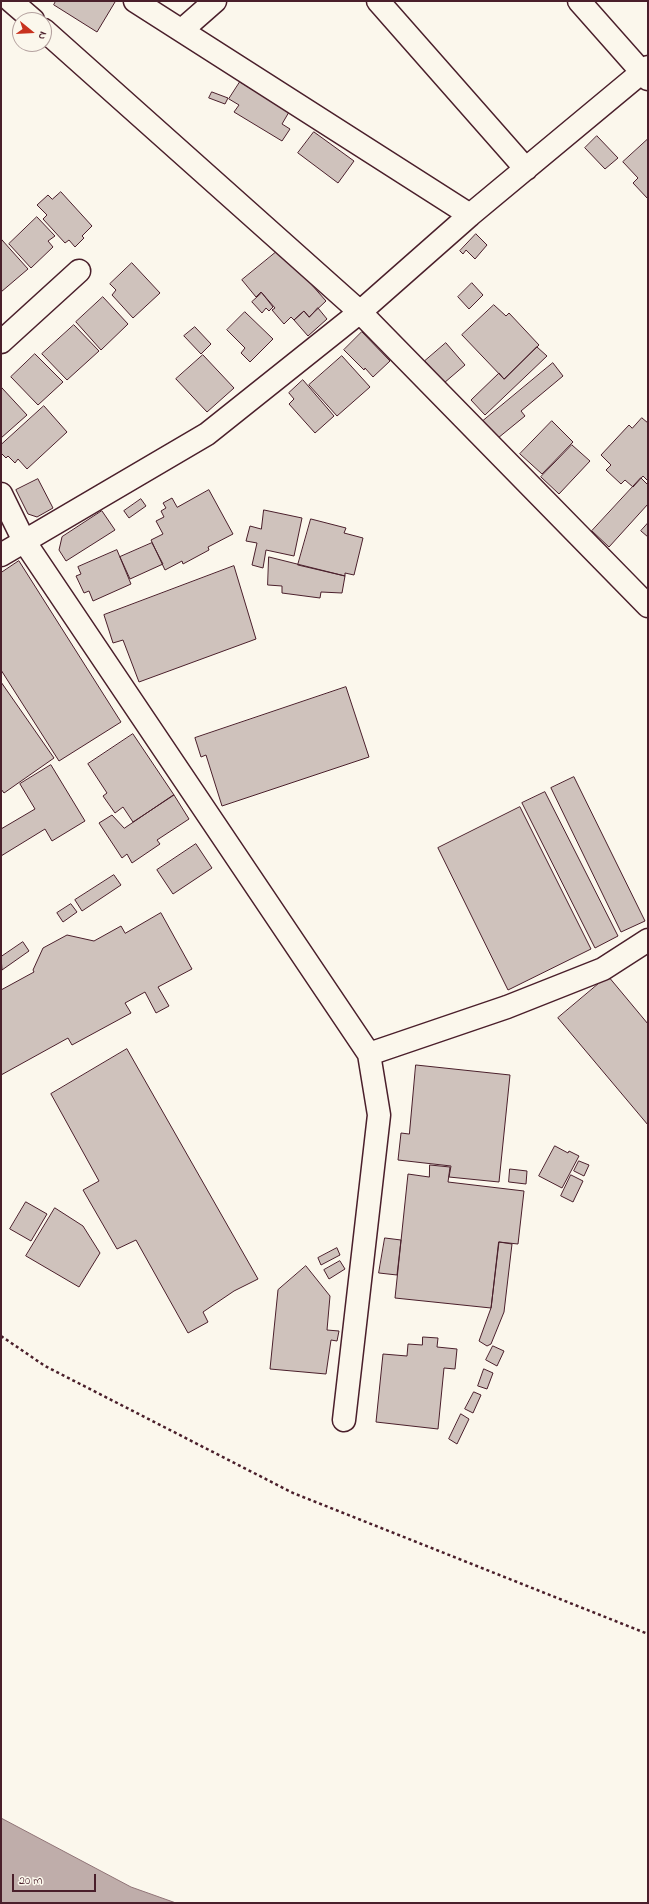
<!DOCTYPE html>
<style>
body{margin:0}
#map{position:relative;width:649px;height:1904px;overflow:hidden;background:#fbf7ec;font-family:"Indie Flower",sans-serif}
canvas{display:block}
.frame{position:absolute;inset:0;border:2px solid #4a1f2b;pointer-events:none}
.north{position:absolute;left:12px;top:12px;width:40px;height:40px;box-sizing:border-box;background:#fbf7ec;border:1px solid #b4a19f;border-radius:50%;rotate:108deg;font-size:11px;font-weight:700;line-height:16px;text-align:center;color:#4a1f2b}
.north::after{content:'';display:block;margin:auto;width:14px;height:18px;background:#c8321e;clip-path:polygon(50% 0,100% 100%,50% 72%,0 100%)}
.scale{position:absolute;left:12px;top:1874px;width:84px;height:18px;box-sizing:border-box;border:2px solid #4a1f2b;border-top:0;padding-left:5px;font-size:12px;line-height:14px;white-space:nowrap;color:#4a1f2b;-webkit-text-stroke:3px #fbf7ec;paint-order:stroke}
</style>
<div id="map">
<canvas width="649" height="1904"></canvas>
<div class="frame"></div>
<div class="north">N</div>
<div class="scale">20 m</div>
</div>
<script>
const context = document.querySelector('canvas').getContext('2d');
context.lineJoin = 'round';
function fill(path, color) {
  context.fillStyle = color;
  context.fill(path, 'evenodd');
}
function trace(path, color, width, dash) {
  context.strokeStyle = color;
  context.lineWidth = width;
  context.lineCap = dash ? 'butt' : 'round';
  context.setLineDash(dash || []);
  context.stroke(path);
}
const water = new Path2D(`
 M1 1818 131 1887 176 1903H1Z`);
const building = new Path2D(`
 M56 1H114L115 2 97 32 54 5Z
 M240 82 289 112 282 124 290 129 282 141 234 112 239 105 229 99Z
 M212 92 228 98 225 104 209 98Z
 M314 132 354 161 338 183 298 153Z
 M597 136 618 158 605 169 585 148Z
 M648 139V199L633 183 638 178 623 162Z
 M61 192 92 226 82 236 84 238 75 247 69 240 65 243 43 219 47 215 37 205 48 195 52 199Z
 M37 217 55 236 48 241 53 247 31 268 9 244Z
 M476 234 487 245 475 259 466 250 463 254 460 251Z
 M2 240 28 269 1 292V241Z
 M280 249 326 301 309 317 304 311 294 320 291 317 284 324 272 310 275 308 261 292 256 297 242 280Z
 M132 263 160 293 133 318 112 295 116 290 110 284Z
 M472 283 483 295 469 309 458 297Z
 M262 293 273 307 269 311 266 308 262 313 252 302Z
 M103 297 128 324 101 350 76 322Z
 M494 305 506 316 509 313 539 345 504 379 462 335Z
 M318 308 327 319 308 336 294 320 304 311 309 317Z
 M245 312 273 339 250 362 241 353 245 348 227 330Z
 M74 325 99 351 67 380 42 354Z
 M195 327 211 344 201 354 184 336Z
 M362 332 390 361 373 377 365 368 364 370 344 350Z
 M446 343 465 365 444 383 425 361Z
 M537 347 547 356 485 415 471 400 499 373 504 379Z
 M35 354 63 382 38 405 11 377Z
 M203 355 234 388 207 412 176 379Z
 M342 356 370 387 337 416 309 385Z
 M553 363 563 376 521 411 525 416 498 438 483 421Z
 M303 380 334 416 315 433 289 404 294 399 289 393Z
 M2 388 27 415 1 438V389Z
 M44 406 67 432 27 469 18 459 15 463 8 456 6 458 1 453V445Z
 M642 418 648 423V481L643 476 633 487 625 480 621 484 606 470 611 465 601 455 629 425 632 428Z
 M552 421 573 442 542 474 520 454Z
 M572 445 590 461 559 494 541 477Z
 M641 478 648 485V504L609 547 592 531Z
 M38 479 53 508 37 517 28 514 16 490Z
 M209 490 233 534 208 547 209 550 183 564 182 561 165 570 151 540 163 534 156 521 164 517 161 511 166 508 163 503 172 498 177 507Z
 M141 499 146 506 129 518 124 511Z
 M264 510 302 518 294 556 266 550 263 568 252 565 257 543 246 541 250 526 261 529Z
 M102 511 115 530 66 561 59 550 62 537Z
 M311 519 346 528 344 533 363 538 354 575 345 573V576L298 565Z
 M648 523V537L641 531Z
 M152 543 163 564 130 579 120 557Z
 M117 550 131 584 93 601 89 591 84 593 76 576 81 574 78 567Z
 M269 557 345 576 342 593 321 592 320 598 282 593V586L268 585Z
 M19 561 121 722 59 761 1 670V573Z
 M234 566 256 639 139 682 123 640 113 643 104 615Z
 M1 682 54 758 4 793 1 789Z
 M346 687 369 757 222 806 206 755 201 757 195 738Z
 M133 734 174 795 133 822 123 807 115 813 103 796 107 793 88 764Z
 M51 765 85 821 52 841 45 829 1 856V829L35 809 20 784Z
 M574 777 645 921 621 932 551 788Z
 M545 792 618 936 595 948 522 803Z
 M174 795 189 819 157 840 160 844 132 863 127 854 122 858 99 823 112 815 124 828Z
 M520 807 591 949 508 990 438 848Z
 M196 844 212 868 173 894 157 870Z
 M114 875 121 885 82 911 75 900Z
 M71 904 77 912 63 922 57 913Z
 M161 913 192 969 158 987 169 1006 156 1013 145 992 125 1003 131 1013 72 1045 68 1038 1 1075V990L34 972 33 970 43 948 67 935 94 941 121 926 125 933Z
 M23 942 29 951 2 970 1 957Z
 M608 976 648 1024V1125L558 1018Z
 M127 1049 258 1279 234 1291 203 1312 208 1322 188 1333 136 1240 117 1249 83 1190 99 1181 51 1094Z
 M416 1065 510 1075 499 1182 449 1177 451 1166 398 1160 401 1133 409 1134Z
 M555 1146 568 1153 569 1151 579 1156 562 1188 539 1176Z
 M579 1161 589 1165 584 1176 574 1171Z
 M430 1165 450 1167 448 1182 524 1191 518 1244 499 1242 491 1308 395 1298 408 1174 429 1177Z
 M510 1169 527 1171 526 1184 509 1182Z
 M571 1175 583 1181 573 1202 561 1196Z
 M26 1202 47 1214 31 1241 10 1229Z
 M55 1208 83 1226 100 1253 79 1287 26 1256Z
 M385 1238 401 1240 397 1275 379 1273Z
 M499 1242 512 1244 504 1312 491 1344 487 1346 479 1341 491 1308Z
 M337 1248 340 1255 321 1265 318 1258Z
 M340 1261 345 1269 329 1279 324 1270Z
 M306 1266 330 1296 327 1330 339 1331 337 1341 331 1340 326 1374 270 1369 278 1290Z
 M423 1337 438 1338 437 1347 457 1349 455 1369 444 1368 438 1429 376 1422 383 1354 407 1356 408 1344 422 1345Z
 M493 1346 504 1351 497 1366 486 1360Z
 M484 1369 493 1373 487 1389 478 1386Z
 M474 1392 481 1395 473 1413 465 1409Z
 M461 1414 469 1419 457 1444 449 1439Z`);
const path = new Path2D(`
 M1 1336 45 1366 293 1493 648 1634`);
const street = new Path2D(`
 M11 1 33 20
 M135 1 470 215
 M378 1 526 169
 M579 1 648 79
 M44 30 360 312 648 606
 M182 30 215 1
 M1 342 79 271
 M1 494 24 541 369 1054 379 1115 344 1420
 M1 555 207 434 360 312 470 215 648 67
 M369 1054 507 1007 603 969 648 940`);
fill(water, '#bfadaa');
trace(water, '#907477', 1);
fill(building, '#cfc2bc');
trace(building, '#4a1f2b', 1);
trace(street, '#4a1f2b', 25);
trace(path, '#4a1f2b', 2.5, [3, 3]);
trace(street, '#fbf7ec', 22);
</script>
